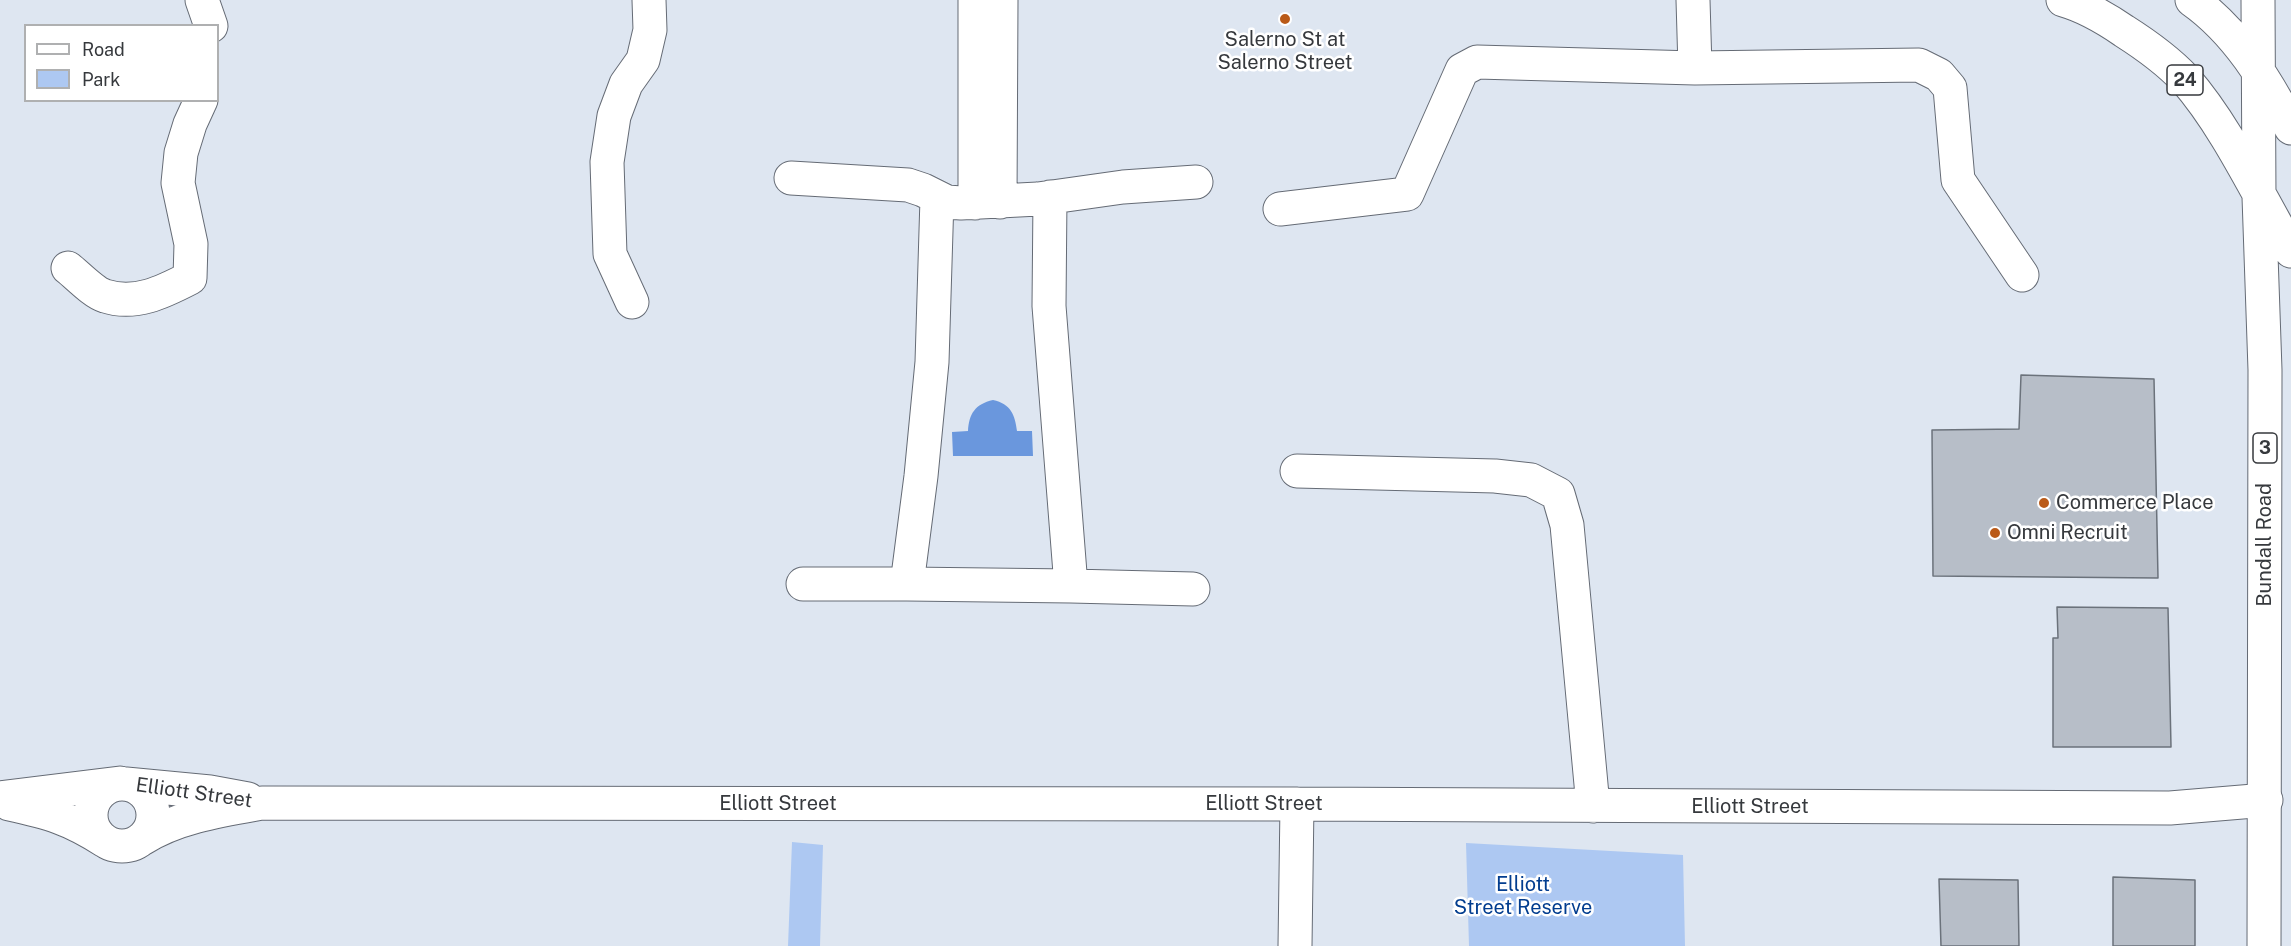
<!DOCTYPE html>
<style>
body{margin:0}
#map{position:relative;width:2291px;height:946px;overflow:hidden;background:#dee6f1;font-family:"Public Sans",sans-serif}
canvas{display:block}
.legend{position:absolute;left:24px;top:24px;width:195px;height:78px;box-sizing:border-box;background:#fff;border:2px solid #afb0b1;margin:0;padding:8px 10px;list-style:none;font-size:18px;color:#36393d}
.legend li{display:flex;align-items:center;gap:12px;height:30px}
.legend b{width:30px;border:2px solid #afb0b1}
</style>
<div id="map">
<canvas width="2291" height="946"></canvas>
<ul class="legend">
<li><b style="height:8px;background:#fff"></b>Road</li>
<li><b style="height:16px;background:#adc8f2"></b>Park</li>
</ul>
</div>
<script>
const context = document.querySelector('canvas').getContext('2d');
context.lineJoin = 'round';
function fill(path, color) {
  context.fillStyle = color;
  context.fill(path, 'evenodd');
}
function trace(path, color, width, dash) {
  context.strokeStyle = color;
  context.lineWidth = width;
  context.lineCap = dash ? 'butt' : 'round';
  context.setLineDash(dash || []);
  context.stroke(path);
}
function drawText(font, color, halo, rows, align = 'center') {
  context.font = font + ' "Public Sans",sans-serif';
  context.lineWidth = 5;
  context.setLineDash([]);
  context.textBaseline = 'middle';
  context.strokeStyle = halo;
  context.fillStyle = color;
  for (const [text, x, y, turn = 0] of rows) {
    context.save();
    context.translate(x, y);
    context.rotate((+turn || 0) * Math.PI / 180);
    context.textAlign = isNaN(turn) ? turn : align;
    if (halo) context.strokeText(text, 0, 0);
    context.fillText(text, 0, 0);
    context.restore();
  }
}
const green = new Path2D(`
 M792 842 823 845 820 946H788Z
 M1466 843 1683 855 1685 946H1469Z`);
const water = new Path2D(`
 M993 400C1011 404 1015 415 1017 431H1032L1033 456H953L952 432 968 431C969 414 975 404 993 400Z`);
const building = new Path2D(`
 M2021 375 2154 379 2158 578 1933 576 1932 430 2019 429Z
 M2057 607 2168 608 2171 747H2053V638H2058Z
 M2113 877 2195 880V946H2113Z
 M1939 879 2018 880 2019 946H1941Z`);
const minor = new Path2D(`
 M202 0 211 26
 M975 0V203
 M1693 0 1695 68
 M791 178 908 185 923 190 947 202 961 203 1038 199 1123 187 1196 182
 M937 198 932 362 921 476 907 584 1071 586 1049 306 1050 197
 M1000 202 1001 0
 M1280 209 1407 194 1462 70 1477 62 1695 68 1919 65 1939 75 1950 88 1958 180 2022 275
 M68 268C77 275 94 293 105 296 135 306 163 292 190 278L191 244 178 183 181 153 190 124 201 100
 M632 302 610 254 607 162 614 116 626 84 643 60 650 30 649 0
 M1297 471 1495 476 1531 480 1558 494 1567 525 1593 806
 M803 584H907
 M1071 586 1193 589
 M91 815a31 31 0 1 1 62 0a31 31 0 1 1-62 0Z
 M126 784 210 792 248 799
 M0 798 120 783
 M9 804C50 813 69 818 105 841
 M142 839C176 817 222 810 262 803L1297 804 2170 808 2266 800
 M1295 946 1297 804`);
const major = new Path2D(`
 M2063 0C2084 6 2105 18 2124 31 2146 45 2167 60 2185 79 2227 127 2258 195 2291 251
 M2192 0C2236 31 2267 81 2291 128
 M2258 0 2259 197 2265 370 2264 946`);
const markers = [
 [1285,19,6,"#ba5a18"],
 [2044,503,6,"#ba5a18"],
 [1995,533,6,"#ba5a18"]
];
const shields = [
 [2185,80,36],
 [2265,448,24]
];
const shieldNames = [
 ["24",2185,80],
 ["3",2265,448]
];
const poiNames = [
 ["Salerno St at",1285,40,"center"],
 ["Salerno Street",1285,63,"center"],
 ["Commerce Place",2056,503],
 ["Omni Recruit",2007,533]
];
const streetNames = [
 ["Bundall Road",2265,545,-90],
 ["Elliott Street",194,793,8],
 ["Elliott Street",778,804],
 ["Elliott Street",1264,804],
 ["Elliott Street",1750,807]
];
const parkNames = [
 ["Elliott",1523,885],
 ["Street Reserve",1523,908]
];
fill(green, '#adc8f2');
fill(water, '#6a97dd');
fill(building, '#b7bec8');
trace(building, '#6b727b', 1.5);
trace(minor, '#656b75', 35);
trace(major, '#656b75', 35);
trace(minor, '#fff', 33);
trace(major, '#fff', 33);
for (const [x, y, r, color] of markers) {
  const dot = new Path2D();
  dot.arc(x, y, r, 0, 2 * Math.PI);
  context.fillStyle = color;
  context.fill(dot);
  trace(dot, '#fff', 2);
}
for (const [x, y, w] of shields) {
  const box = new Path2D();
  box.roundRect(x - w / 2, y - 15, w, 30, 4.5);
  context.fillStyle = '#fff';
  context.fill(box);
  trace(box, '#36393d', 1.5);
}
drawText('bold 18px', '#36393d', null, shieldNames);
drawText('20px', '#36393d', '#fff', poiNames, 'left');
drawText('20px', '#36393d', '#fff', streetNames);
drawText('20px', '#023d8f', '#fff', parkNames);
</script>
